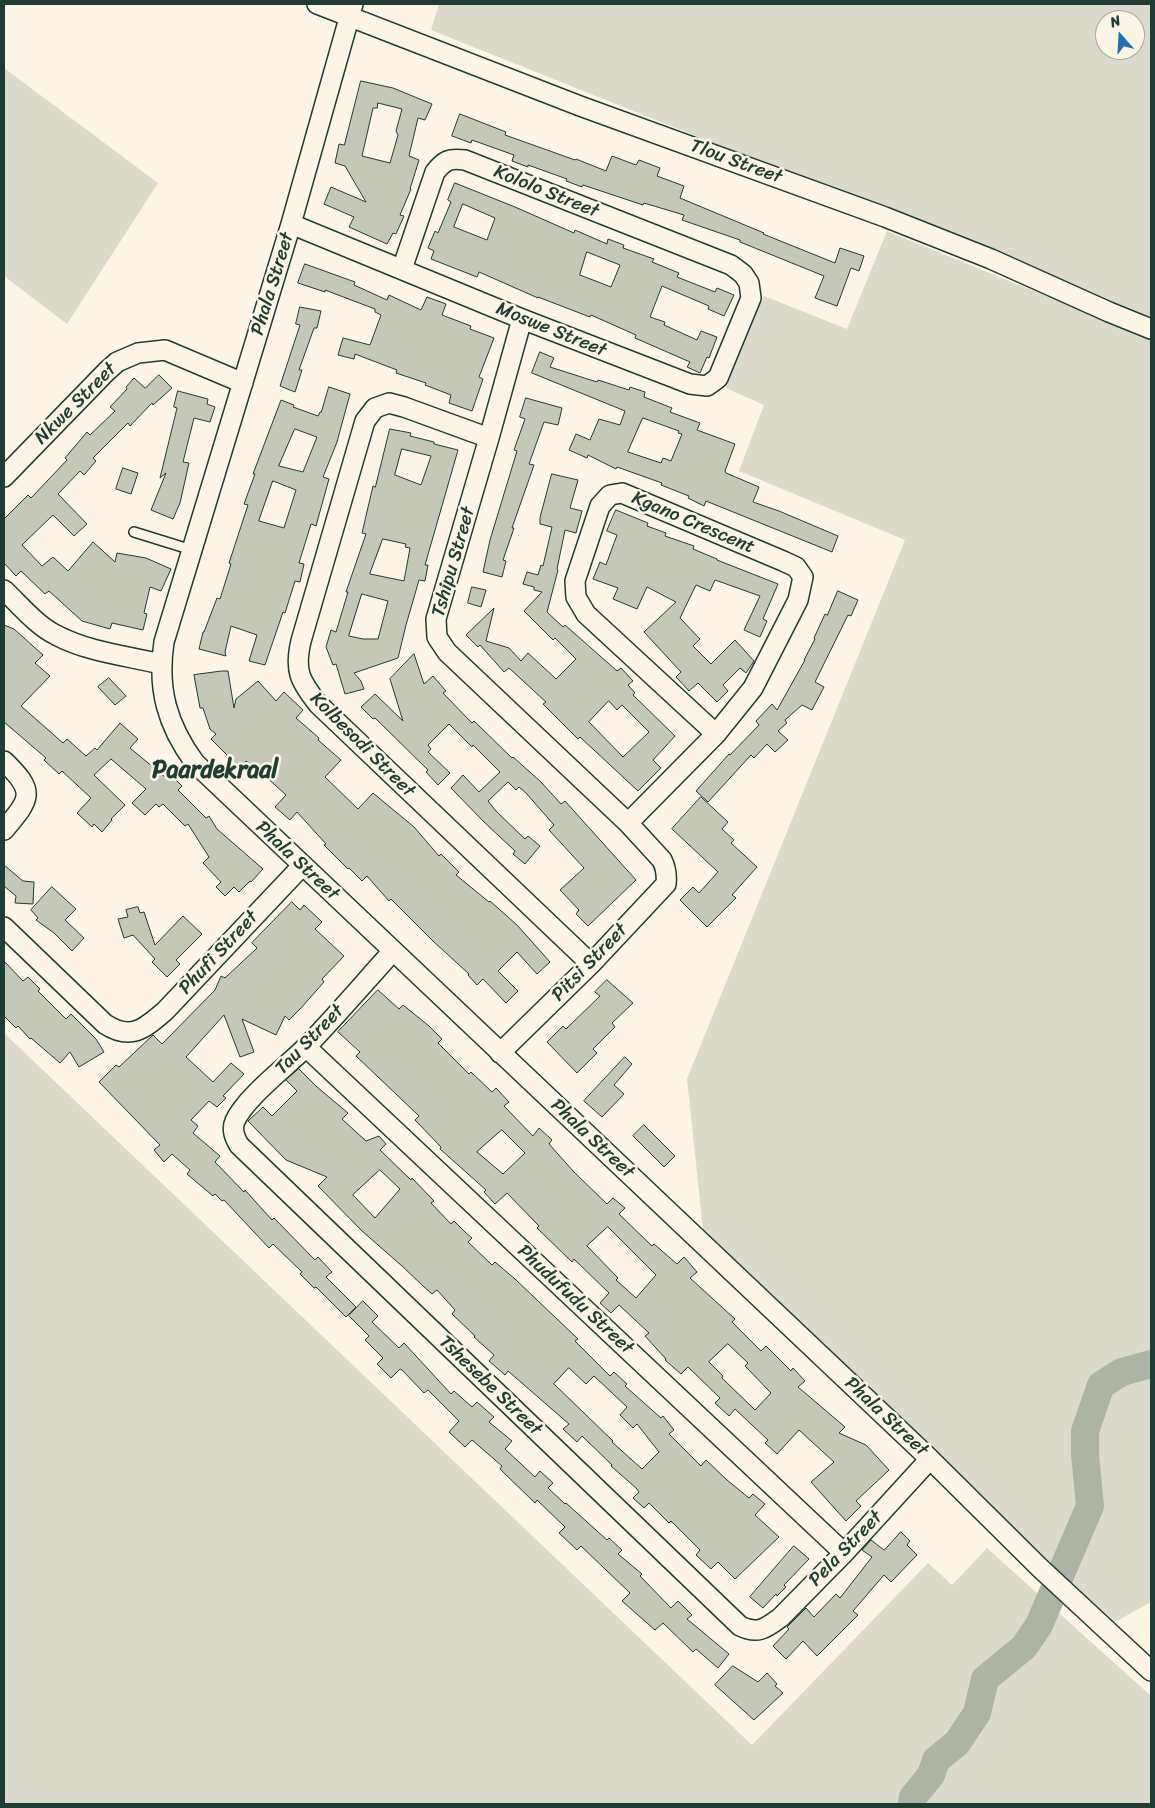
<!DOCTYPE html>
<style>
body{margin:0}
#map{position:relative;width:1155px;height:1808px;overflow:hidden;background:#fcf5e5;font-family:Sriracha,sans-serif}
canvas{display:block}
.frame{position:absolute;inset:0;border:5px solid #1f3d34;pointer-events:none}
.north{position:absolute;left:1095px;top:10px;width:50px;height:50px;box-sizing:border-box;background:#fcf5e5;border:1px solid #a4ab9e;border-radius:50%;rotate:341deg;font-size:14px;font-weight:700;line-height:20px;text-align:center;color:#1f3d34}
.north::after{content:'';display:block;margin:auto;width:18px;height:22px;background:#1f6fb2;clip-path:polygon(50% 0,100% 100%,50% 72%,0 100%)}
</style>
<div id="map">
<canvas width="1155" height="1808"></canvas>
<div class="frame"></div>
<div class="north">N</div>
</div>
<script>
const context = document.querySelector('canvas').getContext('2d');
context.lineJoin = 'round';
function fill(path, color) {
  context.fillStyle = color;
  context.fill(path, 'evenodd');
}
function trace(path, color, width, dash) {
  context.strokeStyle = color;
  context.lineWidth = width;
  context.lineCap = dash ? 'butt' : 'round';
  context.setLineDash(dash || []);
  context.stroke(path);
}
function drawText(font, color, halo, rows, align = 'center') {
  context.font = font + ' Sriracha,sans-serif';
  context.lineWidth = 5;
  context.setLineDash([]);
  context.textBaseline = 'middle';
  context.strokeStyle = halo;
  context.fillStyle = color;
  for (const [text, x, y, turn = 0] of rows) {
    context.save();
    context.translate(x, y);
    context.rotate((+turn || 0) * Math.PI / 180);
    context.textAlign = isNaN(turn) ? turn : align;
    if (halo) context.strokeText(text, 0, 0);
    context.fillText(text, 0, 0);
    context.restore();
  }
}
const green = new Path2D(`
 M439 4H1151V318L431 30ZM1105 20H1135V50H1105Z
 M4 68 158 183 67 324 4 276Z
 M887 231 1151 339V1602L1115 1622 705 1248 687 1079 905 540 739 471 764 405 726 388 764 296 847 329Z
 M4 1033 752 1745 928 1563 952 1585 987 1548 1151 1696V1804H4Z`);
const river = new Path2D(`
 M912 1804 913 1797 931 1775 936 1760 957 1743 977 1713 985 1679 1024 1647 1039 1625 1090 1506 1085 1454V1431L1101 1385 1122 1372 1151 1364`);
const building = new Path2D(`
 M361 81 393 88 432 104 425 120 418 118 409 156 419 160 410 189H411L400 215 404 216 396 234 393 233 387 244 349 227 354 217 324 204 331 187 366 202 345 166 335 163 339 144 344 145ZM378 103 402 109 396 131 398 135 390 163 362 156 373 108H377Z
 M460 114 506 132 505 135 575 160 576 159 606 171 612 156 636 165 639 160 660 168 657 176 684 186 680 198 764 233 763 234 835 263 840 248 864 256 859 271 851 268 837 306 815 298 824 276 740 242V240L682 220 684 215 644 203 643 205 583 185 582 187 566 181 567 179 528 165V167L512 161 514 155 472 140 471 143 452 136Z
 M455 183 515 207 574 233 575 230 607 244 608 239 624 245 623 248 654 259 652 262 679 273 677 277 715 292 717 288 734 295 724 316 708 309 709 306 662 286 650 317 665 322 664 325 697 340 701 331 717 337 709 358 707 357 700 373 687 367 690 362 635 338 636 335 591 315 590 317 538 297V298L479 272 477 277 431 259 434 251 428 248 435 231 438 233 451 202 448 200ZM463 204 495 218 487 240 454 227ZM587 252 620 265 611 287 580 275Z
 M305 264 355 282 354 285 387 300 389 295 421 310 427 297 446 304 442 315 471 326 470 329 494 338 479 377 483 379 472 411 449 403 451 395 425 385 426 383 396 373 397 370 355 354 354 359 338 355 343 338 370 345 381 315 375 312V309L325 290V292L298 283Z
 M300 307 321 311 317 328H314L299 370H302L295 392 280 386 300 325 296 324Z
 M540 352 554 358 550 367 597 382 598 380 629 390 630 387 645 392 644 397 672 408 670 412 700 423 697 430 735 444 725 471 726 473 759 487 753 502 779 511 838 536 832 552 706 501 704 506 688 498 689 496 661 485 662 483 617 467 616 469 588 455 587 458 569 450 576 434 590 440 599 419 620 425 625 411 532 373ZM643 418 679 431 678 433 682 434 671 461 663 458 661 463 628 452Z
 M159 375 172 388 153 405 152 403 130 426 128 423 93 458 96 461 84 475 80 471 58 494 87 524 74 536 53 515 22 545 42 566 53 557 68 571 93 542 115 562 117 553 146 558 171 569 161 591 150 587 144 613 147 614 143 630 112 623 110 629 82 621 49 591 45 594 21 571 16 576 4 563V519L28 495 31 498 67 460 65 458 87 432 90 435 115 411 110 407 127 389 126 387 134 378 145 388Z
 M329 387 350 394 337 442 323 477 329 479 319 515 316 526 311 524 299 563 304 564 300 582 295 581 285 613 283 612 265 665 249 661 257 635 231 626 225 652 226 656 199 649 203 632H204L217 598 220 599 231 564 229 563 248 505 244 504 255 474H253L281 400 294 405 293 407 318 416 320 412H321ZM295 429 317 437 303 472 279 466ZM273 481 296 490 284 528 259 521Z
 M178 391 208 399 207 404 215 407 210 422 194 418 183 462 189 463 180 503 173 519 151 510 166 473 160 478 177 408 174 407Z
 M526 398 562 408 558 425 544 422 529 464 534 465 512 528H514L503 560 506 561 502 577 483 572 490 540 517 451 514 450 525 419 520 417Z
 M390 429 411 433 410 436 434 442V444L458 450 425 565H428L425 581 419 580 406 625 398 658 354 673 361 681 364 689 345 694 336 664 333 665 326 647 331 630 336 632 348 592H346L366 534 362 533 369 503 373 486 375 487ZM402 449 431 456 421 485 395 475ZM383 539 406 544 405 547 410 548 404 581 370 574ZM362 594 388 601 378 639H363L349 636Z
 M123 468 138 473 131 494 116 489Z
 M552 474 578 480 570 508 582 511 576 533 565 530 557 569 558 570 547 612 563 627 565 625 617 671 621 668 633 681 628 685 635 693 633 695 675 736 653 760 661 768 638 791 580 737 578 739 543 704 546 702 509 668 504 672 480 645 478 647 466 635 494 608 486 641 509 648 521 661 528 653 556 679 576 659 555 638 553 640 524 611 542 592 534 590V587L523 584 527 572 538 575 541 565 543 566 552 527 540 524V518ZM609 701 617 710 622 705 649 732 623 757 589 722Z
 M616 510 648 523 647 526 666 533 665 536 694 546 693 549 717 559V560L778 584 763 619 767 621 760 637 744 630 760 596 715 580 710 591 696 585 680 618 700 639 693 646 711 664 735 640 754 661 746 673 740 668 723 685 728 691 717 702 698 683 689 691 676 677 681 672 644 632 676 602 647 587 637 609 613 599 618 588 593 579 600 562 606 565 617 535 607 531Z
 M472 587 486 590 481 607 468 603Z
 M838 591 858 600 851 616 848 615 815 682 824 687 812 710 802 705 785 720 787 723 778 731 788 740 775 752 767 744 754 758 751 755 708 802 696 791 729 754 730 755 759 725 756 721 772 704 777 710 805 660H804L815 639 814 638 825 614 827 615Z
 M4 625 14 629 43 655 35 663 50 676 21 706 63 743 67 739 86 756 95 748 97 750 120 723 138 739 130 748 165 777 169 773 182 786 178 790 206 818 209 816 217 829 263 869 251 882 250 881 239 892 234 887 225 896 216 887 221 882 203 863 209 857 188 824 185 826 163 804 159 807 156 804 145 815 132 803 146 789 111 759 94 775 125 805 111 819 112 820 102 832 94 824 92 827 77 813 91 798 62 771 59 774 44 760 46 758 4 722Z
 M414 654 424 684 433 676 446 691 443 693 472 723 474 721 512 758 513 757 541 782 561 804 565 801 636 880 588 926 576 914 579 910 560 890 584 868 549 830 554 825 526 793 519 787 516 790 508 782 488 801 496 811 525 839 528 836 540 846 525 864 513 854 515 851 484 822 451 788 463 775 479 792 500 772 473 745 472 747 449 724 428 745 431 749 428 752 450 773 438 785 426 772 428 770 375 718 373 719 361 707 375 694 403 721 390 679Z
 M222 671H228L234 708 236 699 258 681 276 701 284 692 303 710 296 718 319 738 318 740 341 760 325 777 358 809 373 793 414 827 439 856 441 854 459 872 456 875 489 902 490 901 517 925 550 962 537 974 517 952 498 971 518 991 506 1003 483 979 477 985 468 975 469 974 434 942 391 899 389 901 367 876 362 881 349 868 348 869 324 845 326 844 297 812 290 820 275 807 286 795 253 765 252 766 246 761 238 769 226 757 227 755 211 739 216 734 210 729 203 708H200L194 675Z
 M109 678 126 696 115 705 98 687Z
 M701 797 728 822 722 829 734 840 731 843 757 867 732 895 736 898 707 927 680 900 693 887 699 893 718 872 672 829Z
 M4 865 23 881 34 882 33 904 15 903 16 896 4 886Z
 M52 887 76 909 65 920 84 938 72 951 54 933 36 920 38 918 31 910Z
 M292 902 300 910 304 905 322 922 315 929 344 956 322 979 324 982 301 1008 289 1020 285 1016 276 1035 242 1019 254 1052 240 1057 224 1015 186 1057 213 1082 231 1063 244 1074 223 1096 226 1098 217 1107 209 1101 191 1120 198 1126 193 1133 220 1156 215 1162 244 1192 245 1190 272 1220 274 1218 315 1260 318 1257 332 1272 326 1277 356 1307 346 1317 316 1287 314 1288 300 1274 302 1272 273 1244 269 1248 224 1200 222 1201 215 1194 213 1196 187 1174 190 1170 172 1154 164 1162 154 1150 160 1145 99 1082 116 1065 119 1067 153 1035 162 1044 215 990 221 976 225 978 257 948 252 943Z
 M138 907 140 913 144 912 155 945 183 916 202 934 176 960 180 964 167 977 152 962 155 959 133 935 124 938 118 919 128 917 126 910Z
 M4 961 23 981 28 977 40 989 38 991 66 1019 71 1014 96 1039 104 1052 79 1067 70 1052 60 1063 31 1038 30 1039 18 1026 16 1028 4 1016Z
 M607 980 633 1003 612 1023 615 1027 593 1049 597 1053 577 1073 547 1042 563 1026 566 1029 600 996 595 992Z
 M378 990 399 1009 403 1005 429 1026 442 1039 438 1043 469 1074 471 1072 492 1092 496 1088 509 1102 504 1106 533 1136 539 1128 552 1140 549 1144 574 1172 607 1204 613 1198 625 1208 619 1214 652 1246 654 1244 677 1264 684 1257 697 1272 690 1278 735 1319 732 1322 761 1351 766 1346 791 1371 793 1368 805 1381 798 1387 845 1427 839 1433 866 1445 889 1470 856 1501 861 1506 846 1521 811 1482 834 1462 799 1430 777 1454 765 1443 768 1440 735 1409 729 1416 715 1403 720 1398 688 1367 681 1374 665 1360 666 1359 645 1336 649 1333 619 1305 611 1313 600 1303 609 1293 574 1259 572 1262 537 1228 539 1226 507 1193 495 1204 484 1192 486 1190 440 1149 441 1147 415 1120 419 1116 356 1056 360 1052 338 1032ZM502 1130 525 1153 503 1174 477 1152ZM608 1227 656 1275 636 1298 616 1280 618 1278 587 1246ZM728 1344 748 1363 745 1366 771 1393 755 1410 722 1378 723 1376 709 1362Z
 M625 1057 632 1064 614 1085 624 1094 602 1117 584 1101Z
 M299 1069 317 1087 348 1113 342 1119 366 1141 379 1136 386 1144 380 1150 411 1180 412 1178 434 1201 431 1203 451 1224 454 1221 465 1232 472 1238 468 1242 492 1265 495 1262 515 1279 578 1339 575 1341 610 1376 614 1372 627 1384 625 1386 661 1418 663 1416 674 1430 669 1434 701 1466 706 1460 727 1480 749 1498 753 1494 765 1504 755 1515 779 1537 735 1579 718 1562 711 1569 696 1555 700 1550 671 1521 669 1523 649 1503 644 1508 633 1498 639 1492 636 1488 611 1466 612 1465 582 1436 577 1442 563 1429 569 1424 508 1371 505 1375 489 1361 494 1355 474 1337 475 1336 452 1314 455 1310 437 1290 432 1294 423 1286 402 1266 362 1231 318 1186 327 1177 286 1160 248 1121 263 1107 272 1116 297 1091 286 1080ZM380 1170 400 1189 375 1218 353 1195ZM569 1368 586 1384 594 1376 627 1407 620 1415 633 1428 637 1424 659 1452 642 1469 612 1442 613 1441 554 1384Z
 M644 1125 675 1156 664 1167 633 1136Z
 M363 1301 378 1316 372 1322 399 1348 404 1343 451 1394 454 1391 472 1407 477 1402 494 1417 489 1422 512 1441 505 1449 535 1477 540 1471 553 1483 548 1488 565 1504 566 1503 607 1540 609 1538 622 1550 618 1554 642 1574 640 1576 671 1608 678 1601 692 1615 687 1619 729 1654 718 1668 696 1649 693 1652 663 1623 655 1630 622 1601 630 1593 581 1546 577 1550 559 1533 565 1527 537 1500 535 1503 500 1469 502 1466 472 1440 465 1447 449 1432 459 1421 428 1390 424 1393 402 1370 400 1369 391 1378 377 1364 383 1358 365 1340 369 1336 349 1316Z
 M901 1532 910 1541 907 1545 917 1555 891 1582 884 1575 853 1611 858 1615 817 1656 803 1641 786 1659 773 1646 789 1629 787 1627 806 1608 814 1617 836 1594 840 1598 872 1557 862 1550 871 1540 884 1550Z
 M794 1546 809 1559 784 1585 786 1587 777 1596 776 1594 763 1608 750 1597Z
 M733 1666 758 1682 767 1673 777 1684 775 1686 783 1693 754 1720 715 1685Z`);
const lane = new Path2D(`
 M134 532 192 550`);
const street = new Path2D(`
 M317 4 580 106 885 217 991 259 1109 312 1151 329
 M353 4 291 224 164 642C157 689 167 725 195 763L930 1459 1039 1567 1151 1671
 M291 224 522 319 690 384 707 386 718 378 751 298 749 283 743 274 731 265 465 160C449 158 445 160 435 172L402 269
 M489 438 404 407 389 403 375 408 365 421 301 641C294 671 300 681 318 704L591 964
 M4 477 106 372 117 362 138 353 165 350 243 383
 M4 590C20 605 36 625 56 635 88 652 127 656 161 664
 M4 761C36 792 31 798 4 830
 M628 823 716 734 753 688 798 600 803 577 796 567 783 561 622 493 610 495 600 506 575 581 576 597 586 614 716 734
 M4 927 105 1024C131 1041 144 1029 165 1011L302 866
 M393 951C364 983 336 1016 306 1047 287 1066 245 1098 235 1121 231 1130 235 1138 239 1145L740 1626C758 1635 766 1628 781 1617L844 1553 930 1459
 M306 1047 844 1553
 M500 1053 591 964 666 884C667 875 666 868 662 860L628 823 447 652 437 637 436 619 489 438 522 319`);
const streetNames = [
 ["Tlou Street",736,162,20],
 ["Kololo Street",546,192,22],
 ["Phala Street",273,284,-73],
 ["Moswe Street",551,330,22],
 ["Nkwe Street",76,404,-45],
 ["Kgano Crescent",693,523,23],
 ["Tshipu Street",454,562,-74],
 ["Kolbesodi Street",362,745,45],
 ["Phala Street",297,861,43],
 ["Phufi Street",219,953,-47],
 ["Pitsi Street",590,963,-46],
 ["Tau Street",310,1040,-46],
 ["Phala Street",592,1139,43],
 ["Phudufudu Street",575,1300,43],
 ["Tshesebe Street",490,1386,44],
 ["Phala Street",886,1417,43],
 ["Pela Street",846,1549,-46]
];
const districtNames = [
 ["Paardekraal",215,771]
];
fill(green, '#dcdacc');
trace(river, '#aeb3a7', 28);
fill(building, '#c5c7b9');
trace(building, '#1f3d34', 1);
trace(lane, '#1f3d34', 12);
trace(street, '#1f3d34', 22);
trace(lane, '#fcf5e5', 9);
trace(street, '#fcf5e5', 19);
drawText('19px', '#1f3d34', '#fcf5e5', streetNames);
drawText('bold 24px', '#1f3d34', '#fcf5e5', districtNames);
</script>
